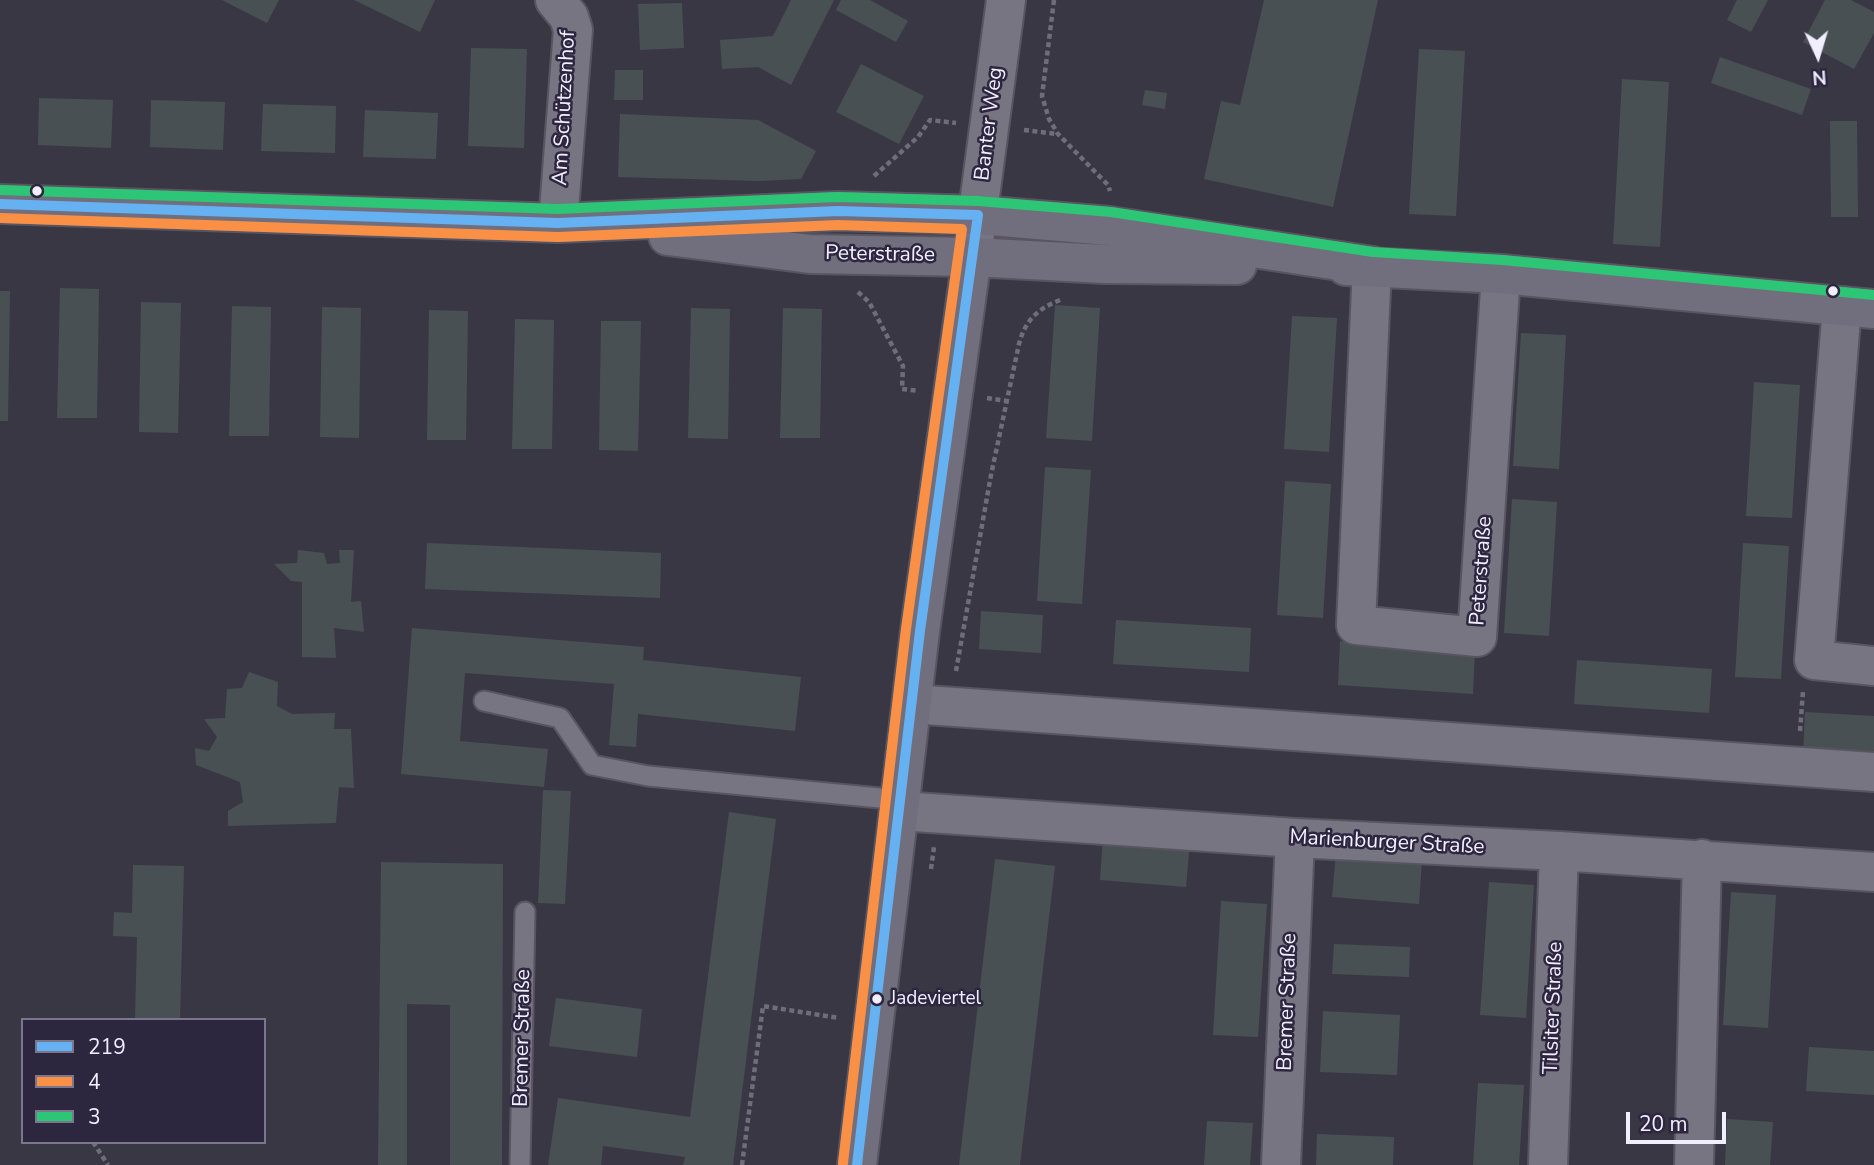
<!DOCTYPE html>
<meta charset="utf-8">
<style>
body{margin:0}
#map{position:relative;width:1874px;height:1165px;overflow:hidden;background:#3a3744;font-family:"Nunito Sans",sans-serif}
canvas{display:block}
.legend{position:absolute;left:21px;top:1018px;width:245px;height:126px;box-sizing:border-box;background:#2c273f;border:2px solid #7a778c;margin:0;padding:9px 12px;list-style:none;font-size:21px;color:#f0eeff}
.legend li{display:flex;align-items:center;gap:14px;height:35px}
.legend b{width:35px;border:2px solid #7a778c}
.north{position:absolute;left:1783px;top:21px;width:70px;height:70px;-webkit-text-stroke:5px #2c273f;paint-order:stroke;rotate:176deg;font-size:19px;font-weight:700;line-height:28px;text-align:center;color:#f0eeff}
.north::after{content:'';display:block;margin:auto;width:24px;height:32px;background:#f0eeff;clip-path:polygon(50% 0,100% 100%,50% 72%,0 100%)}
.scale{position:absolute;left:1626px;top:1112px;width:100px;height:32px;box-sizing:border-box;border:4px solid #f0eeff;border-top:0;padding-left:9px;font-size:21px;line-height:24px;white-space:nowrap;color:#f0eeff;-webkit-text-stroke:5px #2c273f;paint-order:stroke}
</style>
<div id="map">
<canvas width="1874" height="1165"></canvas>
<ul class="legend">
<li><b style="height:9px;background:#66b1f2"></b>219</li>
<li><b style="height:9px;background:#f99046"></b>4</li>
<li><b style="height:9px;background:#2dc576"></b>3</li>
</ul>
<div class="north">N</div>
<div class="scale">20 m</div>
</div>
<script>
const context = document.querySelector('canvas').getContext('2d');
context.lineJoin = 'round';
function fill(path, color) {
  context.fillStyle = color;
  context.fill(path, 'evenodd');
}
function trace(path, color, width, dash) {
  context.strokeStyle = color;
  context.lineWidth = width;
  context.lineCap = dash ? 'butt' : 'round';
  context.setLineDash(dash || []);
  context.stroke(path);
}
function drawText(font, color, halo, rows, align = 'center') {
  context.font = font + ' "Nunito Sans",sans-serif';
  context.lineWidth = 5;
  context.setLineDash([]);
  context.textBaseline = 'middle';
  context.strokeStyle = halo;
  context.fillStyle = color;
  for (const [text, x, y, turn = 0] of rows) {
    context.save();
    context.translate(x, y);
    context.rotate((+turn || 0) * Math.PI / 180);
    context.textAlign = isNaN(turn) ? turn : align;
    if (halo) context.strokeText(text, 0, 0);
    context.fillText(text, 0, 0);
    context.restore();
  }
}
const building = new Path2D(`
 M222 0H279L267 23Z
 M354 0H435L420 32Z
 M791 0H834L791 85 758 67 722 69 720 40 773 36Z
 M841 0H870L908 21 896 42 836 10Z
 M1264 0H1378L1333 207 1204 179 1221 101 1240 105Z
 M1737 0H1768L1751 32 1727 20Z
 M1825 0H1851L1874 12V33L1854 69 1803 42Z
 M682 3 684 48 640 50 638 4Z
 M471 48 527 49 524 148 468 146Z
 M1419 49 1465 51 1456 216 1409 214Z
 M1720 57 1811 89 1802 115 1711 83Z
 M861 64 924 96 899 144 836 112Z
 M615 70H643V100H614Z
 M1622 79 1669 82 1660 247 1613 244Z
 M1145 90 1167 93 1165 109 1142 105Z
 M39 98 113 100 111 148 38 145Z
 M151 100 225 102 223 150 150 147Z
 M263 104 336 106 335 153 261 151Z
 M365 110 438 113 436 159 363 157Z
 M620 114 758 120 816 151 801 179 759 181 618 177Z
 M1830 121H1857L1858 217H1831Z
 M60 288 99 289 97 418H57Z
 M0 291H10L8 421H0Z
 M141 302 181 303 178 433 139 432Z
 M1055 305 1100 308 1092 441 1046 438Z
 M232 306 271 307 269 436H229Z
 M322 307 361 308 359 438 320 437Z
 M691 308 730 309 728 439 688 438Z
 M783 308 822 309 820 438H780Z
 M429 310 468 311 466 440H427Z
 M1292 316 1337 318 1329 452 1284 449Z
 M515 319 554 320 552 449H512Z
 M601 321H641L638 451 599 450Z
 M1521 333 1566 335 1559 469 1513 466Z
 M1754 382 1800 385 1792 518 1746 516Z
 M1045 467 1091 470 1082 604 1037 601Z
 M1285 481 1331 484 1323 618 1277 615Z
 M1512 499 1557 502 1549 636 1504 633Z
 M427 543 661 553 660 598 425 589Z
 M1743 543 1789 546 1781 679 1735 677Z
 M298 550 324 553 327 564 340 563 339 550H354L351 602 361 601 364 632 334 628 336 658 302 657V582L291 581 274 564 297 563Z
 M981 611 1043 615 1041 653 979 649Z
 M1116 620 1251 628 1249 672 1113 664Z
 M412 628 644 647 643 660 801 677 795 731 638 714 636 747 609 745 614 684 465 673 460 741 548 749 544 787 401 774Z
 M1340 641 1475 650 1473 694 1338 685Z
 M1577 660 1712 669 1709 713 1574 704Z
 M249 672 278 682 277 706 292 714 335 713 334 729H351L354 788 339 787 336 823 228 826V811L243 802 240 782 196 765 195 748 209 751 217 737 204 719 225 718 227 689 242 688Z
 M1805 712 1874 716V760L1803 756Z
 M543 790 571 791 565 904 538 903Z
 M729 812 776 819 733 1165H683L685 1157 603 1146 601 1165H548L558 1098 690 1117Z
 M1103 836 1190 843 1186 887 1100 880Z
 M1336 853 1422 860 1419 904 1332 897Z
 M995 859 1055 866 1020 1165H959Z
 M381 862 503 864 502 1165H450V1005L407 1004V1165H378Z
 M133 865 184 866 180 1020H135L137 937 113 936 114 912 132 913Z
 M1489 882 1534 885 1526 1018 1480 1015Z
 M1731 892 1776 895 1768 1028 1723 1025Z
 M1221 901 1267 904 1258 1037 1213 1035Z
 M1334 944 1410 947 1409 977 1332 974Z
 M556 998 642 1009 637 1057 549 1046Z
 M1323 1011 1400 1015 1397 1075 1320 1072Z
 M1809 1047 1874 1051V1095L1806 1091Z
 M1478 1083 1524 1085 1519 1165H1473Z
 M1727 1119 1773 1122 1770 1165H1725Z
 M1207 1121 1253 1123 1250 1165H1204Z
 M1317 1134 1394 1137 1393 1165H1316Z`);
const path = new Path2D(`
 M1054 0 1042 96 1049 119 1058 134 1108 185 1110 191
 M1024 130 1057 134
 M874 176 918 137 930 120 956 123
 M858 292 869 302 903 366 902 389 919 391
 M987 398 1007 401
 M956 671 991 475 1019 344C1025 321 1037 309 1060 300
 M1800 731 1803 691
 M931 869 934 847
 M93 1142 108 1165
 M742 1165 763 1006 839 1018`);
const service = new Path2D(`
 M484 701 560 718 592 765 648 776 901 800
 M520 1165 525 912`);
const minor = new Path2D(`
 M555 0 569 17 573 30 558 223
 M1372 266 1356 625 1477 637 1501 274
 M1842 306 1814 660 1874 666
 M912 704 1874 772
 M900 811 1295 838 1559 851 1874 872
 M1281 1165 1295 838
 M1548 1165 1559 851
 M1694 1165 1702 859`);
const tertiary = new Path2D(`
 M972 257 1006 0`);
const secondary = new Path2D(`
 M0 204 558 223 838 211 978 215 1109 226 1372 266
 M668 236 810 254 972 257 1105 264 1237 265
 M1346 266 1501 274 1874 309
 M857 1165 920 631 972 257`);
const bus1 = new Path2D(`
 M0 204 558 223 838 211 978 215
 M857 1165 920 631 978 215`);
const bus2 = new Path2D(`
 M0 218 558 237 838 225 962 229 906 629 843 1163`);
const bus3 = new Path2D(`
 M0 190 558 209 837 197 978 201 1111 212 1373 252 1502 260 1874 295`);
const markers = [
 [37,191,6,"#f0eeff"],
 [1833,291,6,"#f0eeff"],
 [877,999,6,"#f0eeff"]
];
const busNames = [
 ["Jadeviertel",890,999]
];
const streetNames = [
 ["Am Schützenhof",565,108,-87],
 ["Banter Weg",990,124,-83],
 ["Peterstraße",880,255,1],
 ["Peterstraße",1482,571,-86],
 ["Marienburger Straße",1387,843,3],
 ["Bremer Straße",1288,1002,-88],
 ["Tilsiter Straße",1554,1008,-88],
 ["Bremer Straße",523,1038,-89]
];
fill(building, '#495053');
trace(service, '#585561', 23);
trace(minor, '#585561', 42);
trace(tertiary, '#585561', 42);
trace(secondary, '#585561', 42);
trace(path, '#706d7a', 4.5, [5, 3.5]);
trace(service, '#787583', 19);
trace(minor, '#787583', 38);
trace(tertiary, '#787583', 38);
trace(secondary, '#716e7e', 38);
trace(bus1, '#66b1f2', 10);
trace(bus2, '#f99046', 10);
trace(bus3, '#2dc576', 10);
for (const [x, y, r, color] of markers) {
  const dot = new Path2D();
  dot.arc(x, y, r, 0, 2 * Math.PI);
  context.fillStyle = color;
  context.fill(dot);
  trace(dot, '#2c273f', 2.5);
}
drawText('19px', '#f0eeff', '#2c273f', busNames, 'left');
drawText('21px', '#f0eeff', '#2c273f', streetNames);
</script>
